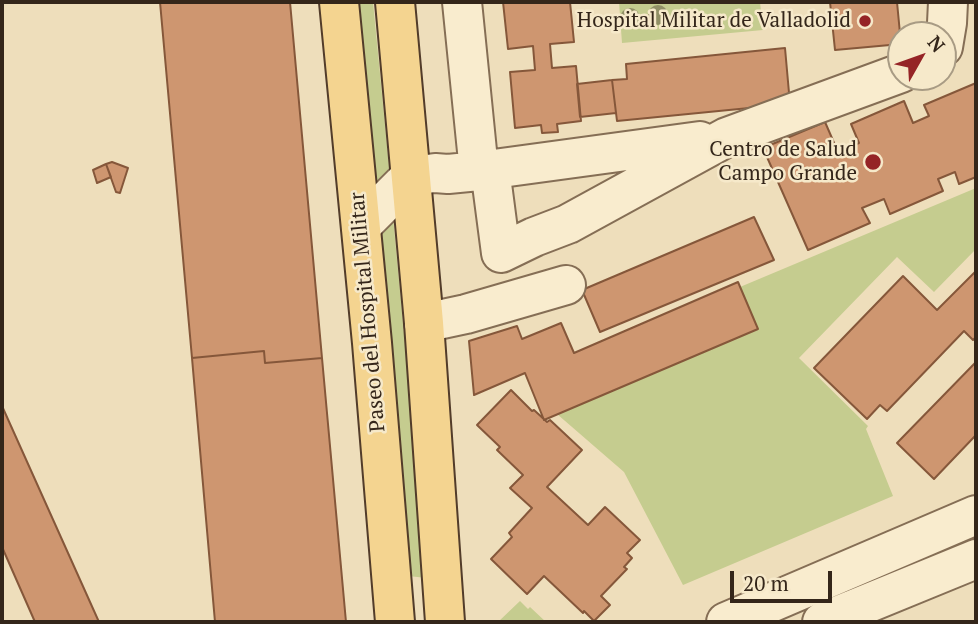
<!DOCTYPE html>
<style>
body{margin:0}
#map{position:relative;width:978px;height:624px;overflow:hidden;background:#eedebb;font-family:"PT Serif",serif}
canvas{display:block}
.frame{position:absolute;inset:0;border:4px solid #34261a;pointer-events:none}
.north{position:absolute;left:887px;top:21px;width:70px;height:70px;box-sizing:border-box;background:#f6e9ca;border:2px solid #a89b84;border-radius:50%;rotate:50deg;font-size:19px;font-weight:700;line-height:28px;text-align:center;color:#34261a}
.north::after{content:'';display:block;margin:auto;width:24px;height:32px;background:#952426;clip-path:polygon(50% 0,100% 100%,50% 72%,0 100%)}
.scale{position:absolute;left:730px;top:571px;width:102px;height:32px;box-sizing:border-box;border:4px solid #34261a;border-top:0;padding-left:9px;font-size:21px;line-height:24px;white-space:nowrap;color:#34261a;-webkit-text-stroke:5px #f6e9ca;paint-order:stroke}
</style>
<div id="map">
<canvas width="978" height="624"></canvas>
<div class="frame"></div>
<div class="north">N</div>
<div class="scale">20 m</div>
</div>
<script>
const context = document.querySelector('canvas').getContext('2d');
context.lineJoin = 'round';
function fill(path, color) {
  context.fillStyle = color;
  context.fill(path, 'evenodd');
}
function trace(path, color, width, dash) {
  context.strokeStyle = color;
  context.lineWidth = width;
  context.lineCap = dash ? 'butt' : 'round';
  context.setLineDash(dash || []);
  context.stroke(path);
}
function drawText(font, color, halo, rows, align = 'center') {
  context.font = font + ' "PT Serif",serif';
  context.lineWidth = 5;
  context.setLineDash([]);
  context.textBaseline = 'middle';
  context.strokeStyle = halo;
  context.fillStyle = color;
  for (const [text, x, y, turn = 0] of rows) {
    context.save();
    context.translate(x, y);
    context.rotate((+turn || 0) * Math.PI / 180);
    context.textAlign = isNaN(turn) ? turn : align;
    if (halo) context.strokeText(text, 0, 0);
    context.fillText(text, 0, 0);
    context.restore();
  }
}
const green = new Path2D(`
 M353 2H373L390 176 371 196Z
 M619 2H760L763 30 622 43Z
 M976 188V249L934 292 897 257 799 358 868 426 866 429 893 496 683 585 624 472 557 414 758 329 740 287Z
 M392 206 427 578 408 576 373 226Z
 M520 601 528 609 530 607 546 622H498Z`);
const building = new Path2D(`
 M160 2H290L322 358 265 363 264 351 192 358Z
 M503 2H570L574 42 550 44 552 68 576 66 581 121 557 124 558 132 542 133 541 125 515 128 510 72 535 70 533 46 508 49Z
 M830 2H897L901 44 835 50Z
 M785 48 790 104 617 121 612 80 627 79 626 64Z
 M612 80 616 113 580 117 577 84Z
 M976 83V177L959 184 955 172 938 179 943 191 890 214 884 199 862 208 870 223 808 250 763 148 825 122 838 152 859 143 851 124 904 101 913 123 929 116 924 105Z
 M112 162 128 168 120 193 116 192 106 164Z
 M106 164 111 177 97 183 93 170Z
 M754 217 774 260 600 332 582 290Z
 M976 271V337L973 340 964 331 887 411 880 405 867 419 814 368 903 276 937 310Z
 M738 282 758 329 544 420 525 373 474 395 469 341 517 326 522 339 561 323 574 353Z
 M264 351 265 363 322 358 346 622H215L192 358Z
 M976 362V435L934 479 897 443Z
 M511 390 532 411 534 410 547 422 550 420 582 450 547 487 588 525 605 507 640 540 627 553 632 558 624 567 627 569 601 596 610 605 594 621 584 611 583 613 544 576 527 594 491 559 512 537 509 533 532 508 510 488 523 475 497 450 500 447 477 425Z
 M2 406 99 622H35L2 547Z`);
const minor = new Path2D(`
 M462 2 479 171
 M943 47 947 23 948 2
 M490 169 501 253 534 237 568 224 727 137 901 73
 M361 226 411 176 435 173 448 174 479 171 700 141
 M424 323 466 314 566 285
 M726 622 976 515
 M822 622 976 559`);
const major = new Path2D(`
 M339 2 372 343 395 622
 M395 2 424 323 445 622`);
const trees = [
 [658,15],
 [630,18]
];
const markers = [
 [865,21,7,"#952426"],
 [873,162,9,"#952426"]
];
const poiNames = [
 ["Hospital Militar de Valladolid",851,21],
 ["Centro de Salud",857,150],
 ["Campo Grande",857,174]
];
const streetNames = [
 ["Paseo del Hospital Militar",368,312,-95]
];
fill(green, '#c5cc8f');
fill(building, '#ce9670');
trace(building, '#85573a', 2);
trace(minor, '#856e55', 42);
trace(major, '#523c2a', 42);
trace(minor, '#f9ecce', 38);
trace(major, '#f4d490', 38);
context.fillStyle = '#919066';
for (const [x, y] of trees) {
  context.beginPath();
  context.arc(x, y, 10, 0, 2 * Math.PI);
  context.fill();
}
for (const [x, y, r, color] of markers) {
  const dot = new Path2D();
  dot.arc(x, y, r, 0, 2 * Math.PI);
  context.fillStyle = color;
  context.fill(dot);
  trace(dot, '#f6e9ca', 2.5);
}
drawText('21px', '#34261a', '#f6e9ca', poiNames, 'right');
drawText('21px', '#34261a', '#f6e9ca', streetNames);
</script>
